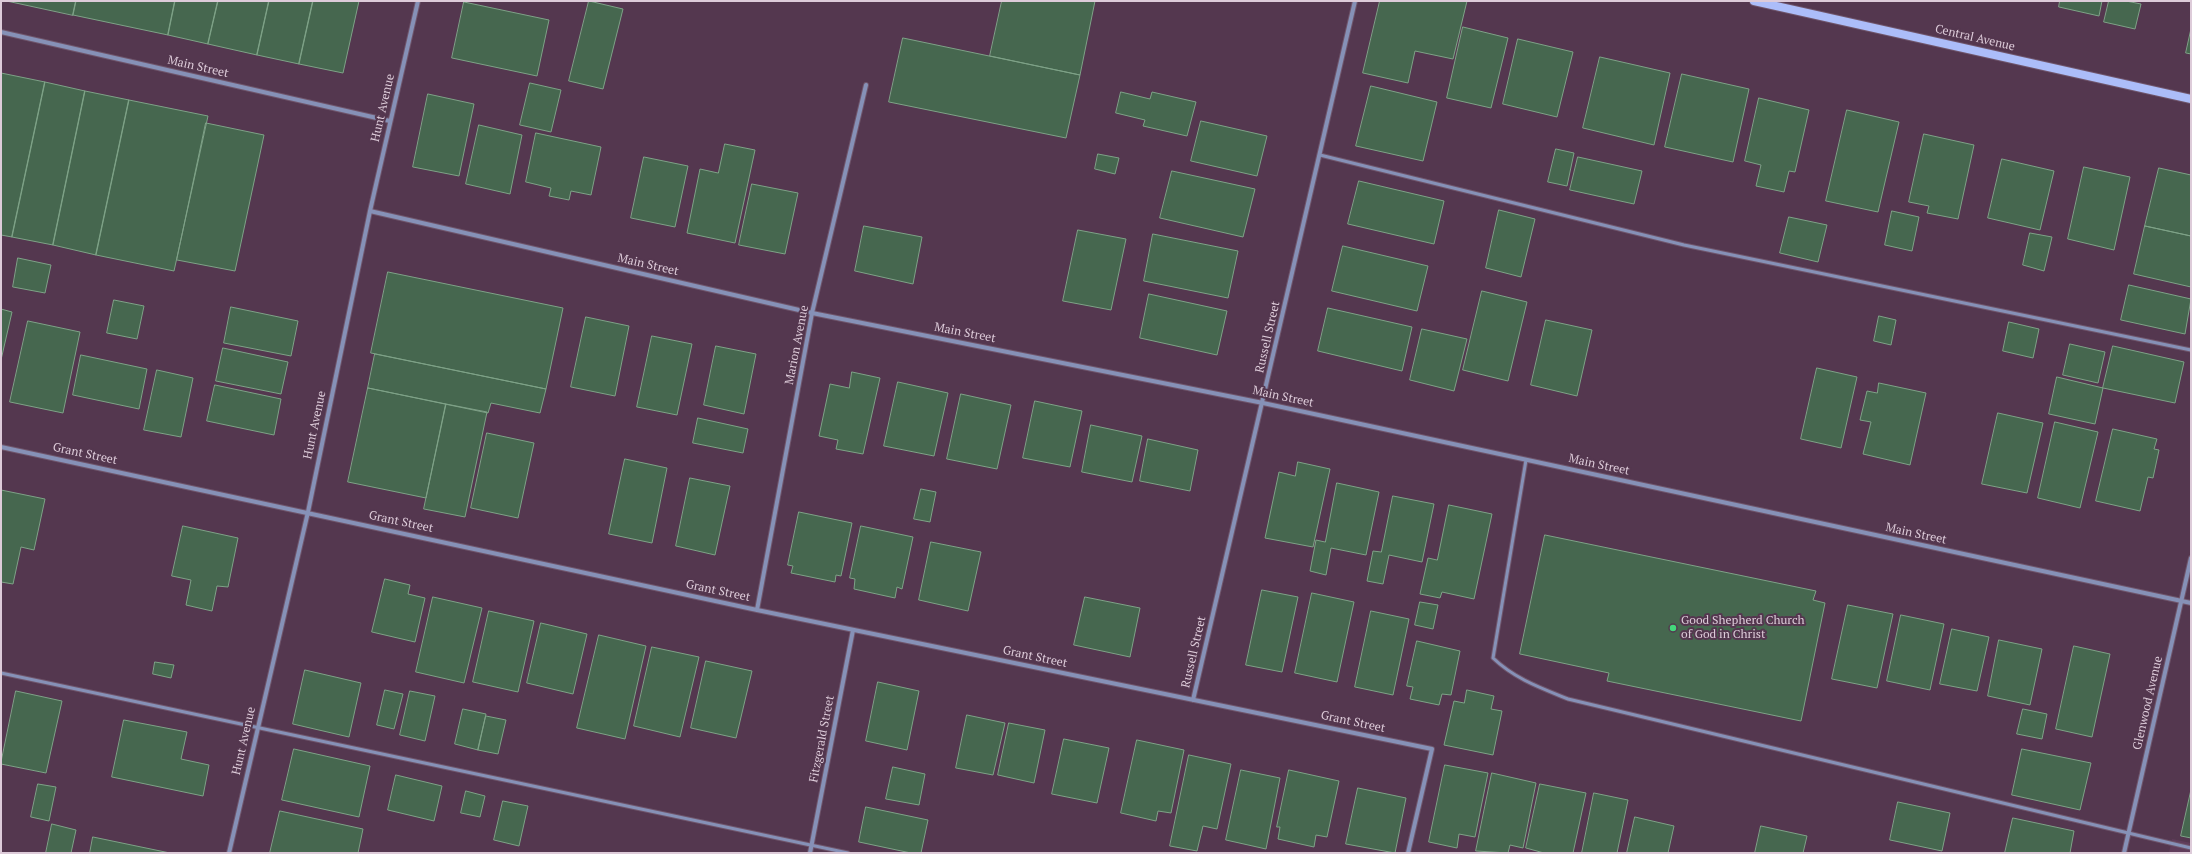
<!DOCTYPE html>
<style>
body{margin:0}
#map{position:relative;width:2192px;height:854px;overflow:hidden;background:#54374f;font-family:"PT Serif",serif}
canvas{display:block}
.frame{position:absolute;inset:0;border:2px solid #ddcbd9;pointer-events:none}
</style>
<div id="map">
<canvas width="2192" height="854"></canvas>
<div class="frame"></div>
</div>
<script>
const context = document.querySelector('canvas').getContext('2d');
context.lineJoin = 'round';
function fill(path, color) {
  context.fillStyle = color;
  context.fill(path, 'evenodd');
}
function trace(path, color, width, dash) {
  context.strokeStyle = color;
  context.lineWidth = width;
  context.lineCap = dash ? 'butt' : 'round';
  context.setLineDash(dash || []);
  context.stroke(path);
}
function drawText(font, color, halo, rows, align = 'center') {
  context.font = font + ' "PT Serif",serif';
  context.lineWidth = 4;
  context.setLineDash([]);
  context.textBaseline = 'middle';
  context.strokeStyle = halo;
  context.fillStyle = color;
  for (const [text, x, y, turn = 0] of rows) {
    context.save();
    context.translate(x, y);
    context.rotate((+turn || 0) * Math.PI / 180);
    context.textAlign = isNaN(turn) ? turn : align;
    if (halo) context.strokeText(text, 0, 0);
    context.fillText(text, 0, 0);
    context.restore();
  }
}
const built = new Path2D(`
 M2172 839 2191 843V853H2169Z`);
const building = new Path2D(`
 M7 1H76L73 15Z
 M76 1H175L168 35 73 15Z
 M175 1H218L208 44 168 35Z
 M218 1H269L257 55 208 44Z
 M269 1H313L299 64 257 55Z
 M313 1H359L343 73 299 64Z
 M589 1 623 9 603 89 569 81Z
 M1002 1H1095L1080 75 990 56Z
 M1380 1H1467L1453 59 1415 51 1408 83 1363 73Z
 M2060 1H2102L2099 16 2059 7Z
 M2109 1H2126L2141 4 2135 29 2104 22Z
 M464 2 549 20 537 76 452 58Z
 M1463 27 1508 38 1491 108 1447 98Z
 M2191 29V54L2186 53Z
 M903 38 1080 75 1066 138 889 102Z
 M1518 39 1573 52 1557 117 1503 104Z
 M1600 57 1670 73 1654 145 1583 128Z
 M1 73 45 82 12 237 1 235Z
 M1682 74 1749 89 1733 162 1665 147Z
 M45 82 85 91 53 245 12 237Z
 M530 83 561 90 551 132 520 125Z
 M1371 86 1437 102 1423 161 1356 146Z
 M85 91 129 100 96 255 53 245Z
 M1121 92 1150 99 1152 92 1196 102 1187 136 1143 126 1145 120 1116 113Z
 M428 94 474 104 459 176 413 167Z
 M1759 98 1809 110 1795 172 1789 171 1784 192 1756 186 1761 165 1745 161Z
 M129 100 208 116 174 271 96 255Z
 M1847 110 1899 122 1878 212 1826 201Z
 M1201 121 1267 136 1257 176 1191 161Z
 M206 123 264 135 235 271 177 260Z
 M479 125 522 135 510 194 466 184Z
 M536 133 601 147 591 195 571 191 569 200 549 196 551 188 526 182Z
 M1924 134 1974 145 1958 219 1927 213 1929 206 1909 202Z
 M725 144 755 150 735 243 687 233 700 169 718 173Z
 M1556 149 1574 153 1567 186 1548 182Z
 M1098 154 1119 158 1115 174 1095 169Z
 M644 157 688 166 675 227 631 218Z
 M1578 157 1642 171 1634 204 1570 190Z
 M2002 159 2054 171 2040 230 1988 218Z
 M2084 167 2130 177 2114 250 2068 239Z
 M2159 168 2191 175V236L2145 226Z
 M1172 171 1255 189 1243 237 1160 218Z
 M1359 181 1444 201 1434 244 1348 224Z
 M752 184 798 193 785 254 739 245Z
 M1499 210 1535 219 1521 277 1486 268Z
 M1892 211 1919 217 1912 251 1885 245Z
 M1789 217 1827 225 1818 262 1780 253Z
 M864 226 922 237 913 284 855 271Z
 M2145 226 2191 236V287L2134 274Z
 M1078 230 1126 239 1111 310 1063 301Z
 M2030 233 2052 237 2044 271 2023 265Z
 M1153 234 1238 251 1228 298 1144 281Z
 M1343 246 1428 266 1417 311 1332 291Z
 M18 258 51 265 45 293 13 287Z
 M388 272 563 308 546 389 371 353Z
 M2129 285 2191 299 2185 334 2121 320Z
 M1482 291 1527 302 1508 381 1463 370Z
 M1149 294 1227 311 1217 355 1140 338Z
 M114 300 144 306 137 339 107 333Z
 M231 307 298 321 291 356 224 343Z
 M1328 308 1412 327 1402 371 1318 351Z
 M1 309 12 312 1 360Z
 M1879 316 1896 320 1891 345 1874 341Z
 M586 317 629 326 615 396 571 387Z
 M1546 320 1592 330 1577 396 1531 385Z
 M28 321 80 332 63 413 10 402Z
 M2009 322 2039 329 2033 358 2003 351Z
 M1422 329 1467 339 1454 391 1410 380Z
 M652 336 692 344 677 415 637 407Z
 M2070 344 2105 352 2098 383 2063 375Z
 M716 346 756 354 744 414 704 405Z
 M2113 346 2184 362 2175 403 2103 388Z
 M223 348 288 362 281 394 216 381Z
 M375 354 546 389 540 413 491 403 488 413 368 388Z
 M81 355 147 369 139 409 73 395Z
 M1817 368 1857 377 1841 448 1801 439Z
 M157 370 193 378 181 437 144 430Z
 M852 372 880 378 863 454 836 449 838 440 819 436 830 384 849 388Z
 M2057 377 2103 388 2095 424 2049 414Z
 M898 382 948 393 934 456 884 446Z
 M1879 383 1926 393 1910 465 1863 454 1871 422 1860 420 1867 391 1877 393Z
 M215 385 281 399 274 435 207 421Z
 M368 388 446 404 426 498 348 482Z
 M961 394 1011 405 997 469 947 459Z
 M1035 401 1082 411 1070 467 1023 458Z
 M446 404 487 412 465 517 424 509Z
 M1998 413 2043 423 2027 493 1982 484Z
 M698 418 748 429 743 453 693 443Z
 M2055 422 2098 432 2080 508 2038 498Z
 M1091 425 1142 436 1132 482 1082 472Z
 M2113 429 2157 439 2154 449 2159 450 2153 478 2148 477 2140 511 2096 501Z
 M487 433 534 443 518 518 471 508Z
 M1148 439 1198 450 1190 491 1140 481Z
 M625 459 667 468 652 543 609 534Z
 M1298 462 1330 469 1313 547 1265 538 1279 472 1295 476Z
 M690 478 730 486 715 555 676 546Z
 M1337 483 1379 492 1366 555 1331 548 1326 575 1310 571 1316 540 1325 542Z
 M921 489 936 492 930 522 914 519Z
 M1 490 45 499 34 550 21 547 13 584 1 582Z
 M1393 496 1434 504 1422 562 1389 555 1383 584 1367 581 1373 551 1381 552Z
 M1449 505 1492 514 1474 599 1442 592 1440 598 1420 594 1428 558 1437 560Z
 M799 512 852 523 841 576 836 575 835 582 791 573 793 566 788 565Z
 M183 526 238 538 228 587 217 586 212 611 186 605 191 580 172 576Z
 M861 526 913 537 902 589 897 587 895 598 854 589 855 579 850 578Z
 M1545 535 1816 591 1813 600 1825 603 1801 721 1607 681 1609 673 1520 654Z
 M931 542 981 552 968 611 919 600Z
 M385 579 410 585 408 594 425 598 415 642 372 632Z
 M1262 590 1298 597 1282 672 1246 665Z
 M1312 593 1354 602 1337 682 1295 673Z
 M433 597 482 608 464 683 416 672Z
 M1085 597 1140 608 1130 657 1074 645Z
 M1420 602 1438 605 1433 629 1415 625Z
 M1848 605 1893 614 1877 688 1832 679Z
 M489 611 534 621 518 692 473 682Z
 M1371 611 1409 619 1393 695 1355 687Z
 M1901 615 1944 624 1930 690 1887 681Z
 M541 623 587 634 573 694 527 683Z
 M1952 629 1989 637 1977 691 1940 684Z
 M599 635 646 646 625 739 577 728Z
 M1999 640 2042 649 2030 705 1988 696Z
 M1417 641 1460 651 1451 695 1442 694 1439 705 1410 699 1413 687 1407 686Z
 M2074 646 2110 654 2092 737 2056 729Z
 M652 647 699 657 680 737 634 726Z
 M706 661 752 671 736 738 691 728Z
 M155 662 174 665 171 678 153 674Z
 M305 670 361 683 349 737 293 724Z
 M878 682 919 691 907 750 866 741Z
 M385 690 403 694 394 729 377 725Z
 M1467 690 1494 696 1491 709 1502 711 1493 755 1444 745 1454 701 1464 703Z
 M16 691 62 701 46 773 1 764Z
 M410 691 435 696 425 741 400 735Z
 M463 709 486 714 478 750 455 744Z
 M2023 709 2047 714 2042 739 2017 734Z
 M967 715 1005 723 993 775 956 768Z
 M486 716 506 720 498 754 478 750Z
 M124 720 187 732 181 759 209 765 203 796 112 777Z
 M1009 723 1045 730 1034 783 998 775Z
 M1064 739 1109 748 1097 803 1052 794Z
 M1137 740 1184 750 1171 813 1158 811 1156 821 1121 813Z
 M294 749 370 766 359 817 282 800Z
 M2022 749 2091 763 2080 810 2012 795Z
 M1189 755 1231 764 1217 829 1203 826 1197 851 1170 846Z
 M1445 765 1488 773 1475 837 1459 834 1457 848 1429 842Z
 M893 767 925 774 919 805 886 799Z
 M1241 770 1280 778 1266 849 1226 840Z
 M1289 770 1339 781 1327 837 1316 835 1314 847 1278 839 1280 827H1277Z
 M1492 773 1536 783 1523 848 1510 845 1508 853 1476 851Z
 M396 775 442 786 434 821 388 810Z
 M38 784 56 787 49 821 31 817Z
 M1540 784 1586 793 1573 853H1544L1526 848Z
 M1358 788 1406 798 1395 853 1346 844Z
 M2191 790V838L2181 836Z
 M466 791 485 796 480 817 461 813Z
 M1594 793 1628 800 1617 853H1582Z
 M503 801 528 806 519 846 494 840Z
 M1898 802 1950 813 1942 851 1890 840Z
 M866 807 928 820 921 853H911L859 842Z
 M280 811 363 829 358 853H270Z
 M1635 817 1674 826 1668 853H1627Z
 M2013 818 2074 831 2070 853H2005Z
 M52 824 76 830 71 853H46Z
 M1761 826 1807 836 1803 853H1755Z
 M93 837 170 853H90Z`);
const lane = new Path2D(`
 M1320 155 1684 245 2191 350
 M1526 460 1493 658C1515 679 1541 688 1568 699L2191 848
 M1 673 848 853`);
const street = new Path2D(`
 M1 32 390 121
 M370 211 812 313 1263 403 2191 603
 M1 447 757 610 1432 749 1408 853
 M757 610 812 313 866 85
 M1193 700 1355 1
 M229 853 308 512 370 211 418 1
 M810 853 853 630
 M2124 853 2191 558`);
const secondary = new Path2D(`
 M1754 1 2191 99`);
const markers = [
 [1673,628,4,"#43d77b"]
];
const streetNames = [
 ["Central Avenue",1975,38,13],
 ["Main Street",198,67,13],
 ["Hunt Avenue",383,108,-77],
 ["Main Street",648,265,13],
 ["Main Street",965,333,11],
 ["Russell Street",1268,337,-77],
 ["Marion Avenue",797,345,-79],
 ["Main Street",1283,397,12],
 ["Hunt Avenue",315,425,-78],
 ["Grant Street",85,454,12],
 ["Main Street",1599,465,12],
 ["Grant Street",401,522,12],
 ["Main Street",1916,534,12],
 ["Grant Street",718,591,12],
 ["Russell Street",1194,652,-77],
 ["Grant Street",1035,657,12],
 ["Glenwood Avenue",2148,703,-77],
 ["Grant Street",1353,722,12],
 ["Fitzgerald Street",822,739,-79],
 ["Hunt Avenue",244,741,-77]
];
const poiNames = [
 ["Good Shepherd Church",1681,621],
 ["of God in Christ",1681,635]
];
fill(built, '#603d5b');
fill(building, '#46674f');
trace(building, '#7ea287', 1);
trace(lane, '#6f556b', 5);
trace(street, '#6f556b', 6);
trace(secondary, '#6f556b', 10);
trace(lane, '#8691b7', 3);
trace(street, '#8691b7', 4);
trace(secondary, '#acbdf9', 8);
for (const [x, y, r, color] of markers) {
  const dot = new Path2D();
  dot.arc(x, y, r, 0, 2 * Math.PI);
  context.fillStyle = color;
  context.fill(dot);
  trace(dot, '#54374f', 1.5);
}
drawText('12px', '#ddcbd9', '#54374f', streetNames);
drawText('12px', '#ddcbd9', '#54374f', poiNames, 'left');
</script>
